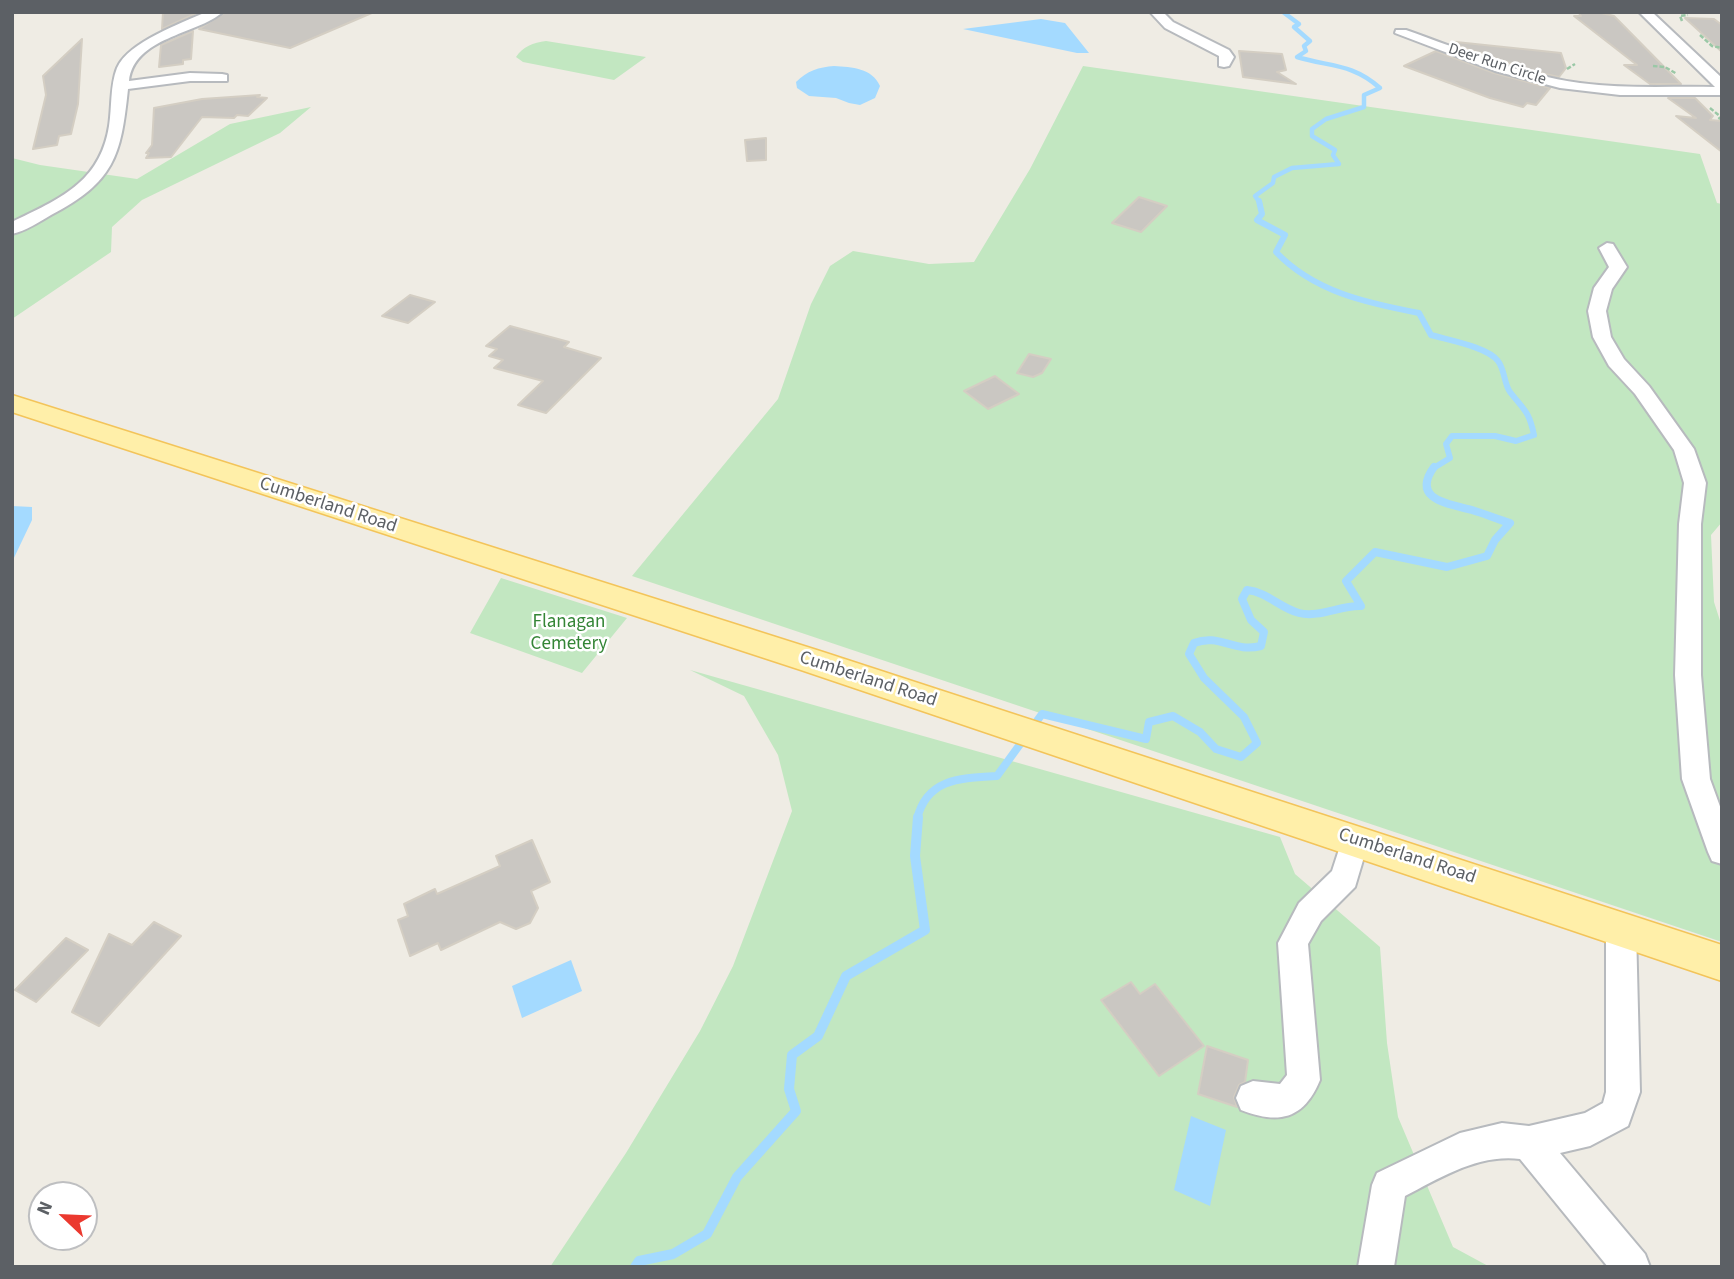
<!DOCTYPE html>
<style>
body{margin:0}
#map{position:relative;width:1734px;height:1279px;overflow:hidden;background:#efece4;font-family:"Source Sans 3",sans-serif}
canvas{display:block}
.frame{position:absolute;inset:0;border:14px solid #5c6065;pointer-events:none}
.north{position:absolute;left:28px;top:1181px;width:70px;height:70px;box-sizing:border-box;background:#fff;border:2px solid #bebfc1;border-radius:50%;rotate:293deg;font-size:19px;font-weight:700;line-height:28px;text-align:center;color:#5c6065}
.north::after{content:'';display:block;margin:auto;width:24px;height:32px;background:#eb392f;clip-path:polygon(50% 0,100% 100%,50% 72%,0 100%)}
</style>
<div id="map">
<canvas width="1734" height="1279"></canvas>
<div class="frame"></div>
<div class="north">N</div>
</div>
<script>
const context = document.querySelector('canvas').getContext('2d');
context.lineJoin = 'round';
function fill(path, color) {
  context.fillStyle = color;
  context.fill(path, 'evenodd');
}
function trace(path, color, width, dash) {
  context.strokeStyle = color;
  context.lineWidth = width;
  context.lineCap = dash ? 'butt' : 'round';
  context.setLineDash(dash || []);
  context.stroke(path);
}
function drawText(font, color, halo, rows, align = 'center') {
  context.font = font + ' "Source Sans 3",sans-serif';
  context.lineWidth = 5;
  context.setLineDash([]);
  context.textBaseline = 'middle';
  context.strokeStyle = halo;
  context.fillStyle = color;
  for (const [text, x, y, turn = 0] of rows) {
    context.save();
    context.translate(x, y);
    context.rotate((+turn || 0) * Math.PI / 180);
    context.textAlign = isNaN(turn) ? turn : align;
    if (halo) context.strokeText(text, 0, 0);
    context.fillText(text, 0, 0);
    context.restore();
  }
}
const green = new Path2D(`
 M546 41 646 57 614 80 523 62 516 57C523 46 533 43 546 41Z
 M1083 66 1700 154 1717 203 1722 204V522L1711 535 1714 602 1722 627V942L632 576 778 399 811 304 830 266 853 251 929 264 974 262 1030 169Z
 M311 107 280 133 142 200 112 227 111 252 12 319V158L40 165 137 179 230 124Z
 M501 578 627 618 582 673 470 633Z
 M690 670 1280 837 1295 874 1380 947 1387 1043 1398 1117 1453 1247 1490 1267H550L626 1153 700 1031 733 966 792 811 778 755 744 696Z`);
const water = new Path2D(`
 M1041 19 1065 23 1089 53H1077L963 29Z
 M834 66C852 67 872 68 880 86L875 98 860 105 849 103 836 98 809 96 797 88 796 82C807 71 819 67 834 66Z
 M12 506 32 507V520L12 562Z
 M571 960 582 991 522 1018 512 986Z
 M1191 1116 1226 1130 1210 1206 1174 1190Z`);
const streamFar3 = new Path2D(`
 M1260 203 1255 196 1273 183 1274 177 1292 168 1339 164 1333 155 1335 150 1312 136V129L1326 119 1364 107V95L1380 88C1352 63 1330 67 1297 57L1306 51 1304 46 1310 41 1294 27 1299 24 1283 12`);
const streamFar2 = new Path2D(`
 M1259 201 1262 214 1257 220 1285 235 1276 252C1314 292 1367 303 1419 313L1431 335C1448 340 1488 347 1498 361 1505 370 1504 384 1510 392 1524 410 1529 411 1534 435L1516 441 1495 436H1452L1446 444 1450 458 1432 469`);
const streamFar1 = new Path2D(`
 M917 819C927 778 961 778 997 776L1042 714 1146 739 1149 722 1173 716 1200 732 1216 749 1241 757 1257 743 1244 717 1204 678 1189 654 1194 643C1220 633 1233 653 1261 646L1264 632 1251 620 1242 599 1247 590C1267 592 1280 608 1299 613 1319 618 1341 605 1361 606L1346 581 1375 552 1447 567 1487 556 1495 540 1510 523C1497 519 1485 514 1472 510 1450 504 1410 500 1434 467`);
const stream = new Path2D(`
 M635 1267 639 1261 673 1254 707 1234 737 1177 796 1111 789 1089 792 1055 818 1036 846 976 925 930 915 856 918 817`);
const building = new Path2D(`
 M163 12H199L162 29Z
 M226 12H374L290 48 199 29Z
 M1578 12H1597L1614 16 1681 84H1650L1624 65H1637L1574 16H1581Z
 M1685 18 1714 19 1722 25V52Z
 M193 31 191 59 183 60V64L159 67 161 45Z
 M82 39 78 104 71 134 59 136 57 145 33 149 46 95 43 76Z
 M1456 42 1561 53 1566 68 1559 77 1536 72 1453 44Z
 M1239 51 1282 54 1286 70 1277 72 1296 84 1243 77Z
 M1436 51 1494 73 1550 88 1536 105 1527 103 1523 107 1490 98 1404 66Z
 M260 95 257 97 267 98 248 116 237 115 234 118 202 117 171 157 146 158 149 153H146L152 145 154 108 202 99Z
 M1668 98H1695L1713 116 1710 120 1722 121V152L1676 116 1696 118Z
 M766 138V160L747 161 745 140Z
 M1139 197 1167 206 1141 232 1112 223Z
 M410 295 435 302 408 323 382 316Z
 M510 326 569 342 564 347 601 358 546 413 518 405 543 381 494 368 503 360 489 356 497 349 486 346Z
 M1029 354 1051 359 1042 373 1033 377 1017 373Z
 M995 376 1019 394 988 409 964 391Z
 M532 840 550 882 531 891 538 908 530 923 516 929 500 922 441 950 438 943 410 956 398 920 408 916 404 904 435 889 437 894 500 866 496 856Z
 M154 922 181 936 99 1026 72 1012 109 934 132 945Z
 M66 938 88 950 36 1002 15 990Z
 M1131 982 1140 994 1155 984 1204 1046 1159 1076 1101 1000Z
 M1207 1046 1248 1060 1245 1082 1239 1085 1234 1097 1237 1107 1198 1094Z`);
const path = new Path2D(`
 M1682 21 1680 16 1688 15
 M1700 35 1712 46 1722 48
 M1653 66 1665 67 1677 74
 M1567 69 1575 64
 M1710 108 1721 117 1717 120`);
const minor = new Path2D(`
 M206 12H223C196 35 134 37 129 81L190 73 222 74 227 75V81H190L128 89C121 157 114 182 51 215 39 222 26 231 12 234V222C59 199 100 183 109 126 112 108 110 85 117 68 128 42 182 23 206 12Z
 M1150 12H1163L1173 22 1229 50 1234 57 1229 66 1224 67 1219 66V56L1165 28Z
 M1639 12H1652L1722 78V95H1620L1560 88 1495 71 1395 33 1396 30H1406C1463 50 1520 75 1580 83 1625 89 1670 86 1715 87Z
 M1607 243 1613 244 1627 267 1612 289 1606 311 1611 337 1624 359 1649 386 1694 449 1706 483 1701 524V675L1710 779 1722 812V864L1712 861 1708 852 1682 779 1675 675 1679 524 1684 483 1674 450 1635 394 1609 366 1593 337 1588 311 1594 288 1609 267 1599 248Z
 M1355 828 1365 831 1369 840 1355 887 1321 921 1308 944 1320 1080C1304 1119 1279 1125 1241 1110L1236 1098 1241 1086 1253 1081 1280 1084 1287 1075 1278 943 1299 903 1332 871 1345 831Z
 M1621 915 1632 919 1636 929 1640 1092 1628 1126 1590 1146 1560 1153 1645 1254 1650 1267H1608L1520 1159C1478 1154 1442 1177 1405 1196L1394 1267H1358L1372 1185 1377 1173 1460 1133 1502 1123 1529 1126 1585 1113 1603 1103 1606 1092V929L1610 919Z`);
const major = new Path2D(`
 M12 395 823 652 1722 945V981L801 670 12 412Z`);
const farStreetnames = [
 ["Deer Run Circle",1497,65,18]
];
const streetNames = [
 ["Cumberland Road",328,506,18],
 ["Cumberland Road",868,680,18],
 ["Cumberland Road",1407,857,18]
];
const parkNames = [
 ["Flanagan",569,623],
 ["Cemetery",569,645]
];
fill(green, '#c2e7c1');
fill(water, '#a4daff');
trace(streamFar3, '#a4daff', 4.5);
trace(streamFar2, '#a4daff', 6);
trace(streamFar1, '#a4daff', 8);
trace(stream, '#a4daff', 10);
fill(building, '#cac7c2');
trace(building, '#d4cec3', 2);
trace(minor, '#b7babe', 4);
trace(major, '#f3c45a', 3);
trace(path, '#9ac8a6', 2.5, [4.5, 2]);
fill(minor, '#fff');
fill(major, '#ffefa9');
drawText('16px', '#5c6065', '#fff', farStreetnames);
drawText('19px', '#5c6065', '#fff', streetNames);
drawText('19px', '#348536', '#fff', parkNames);
</script>
